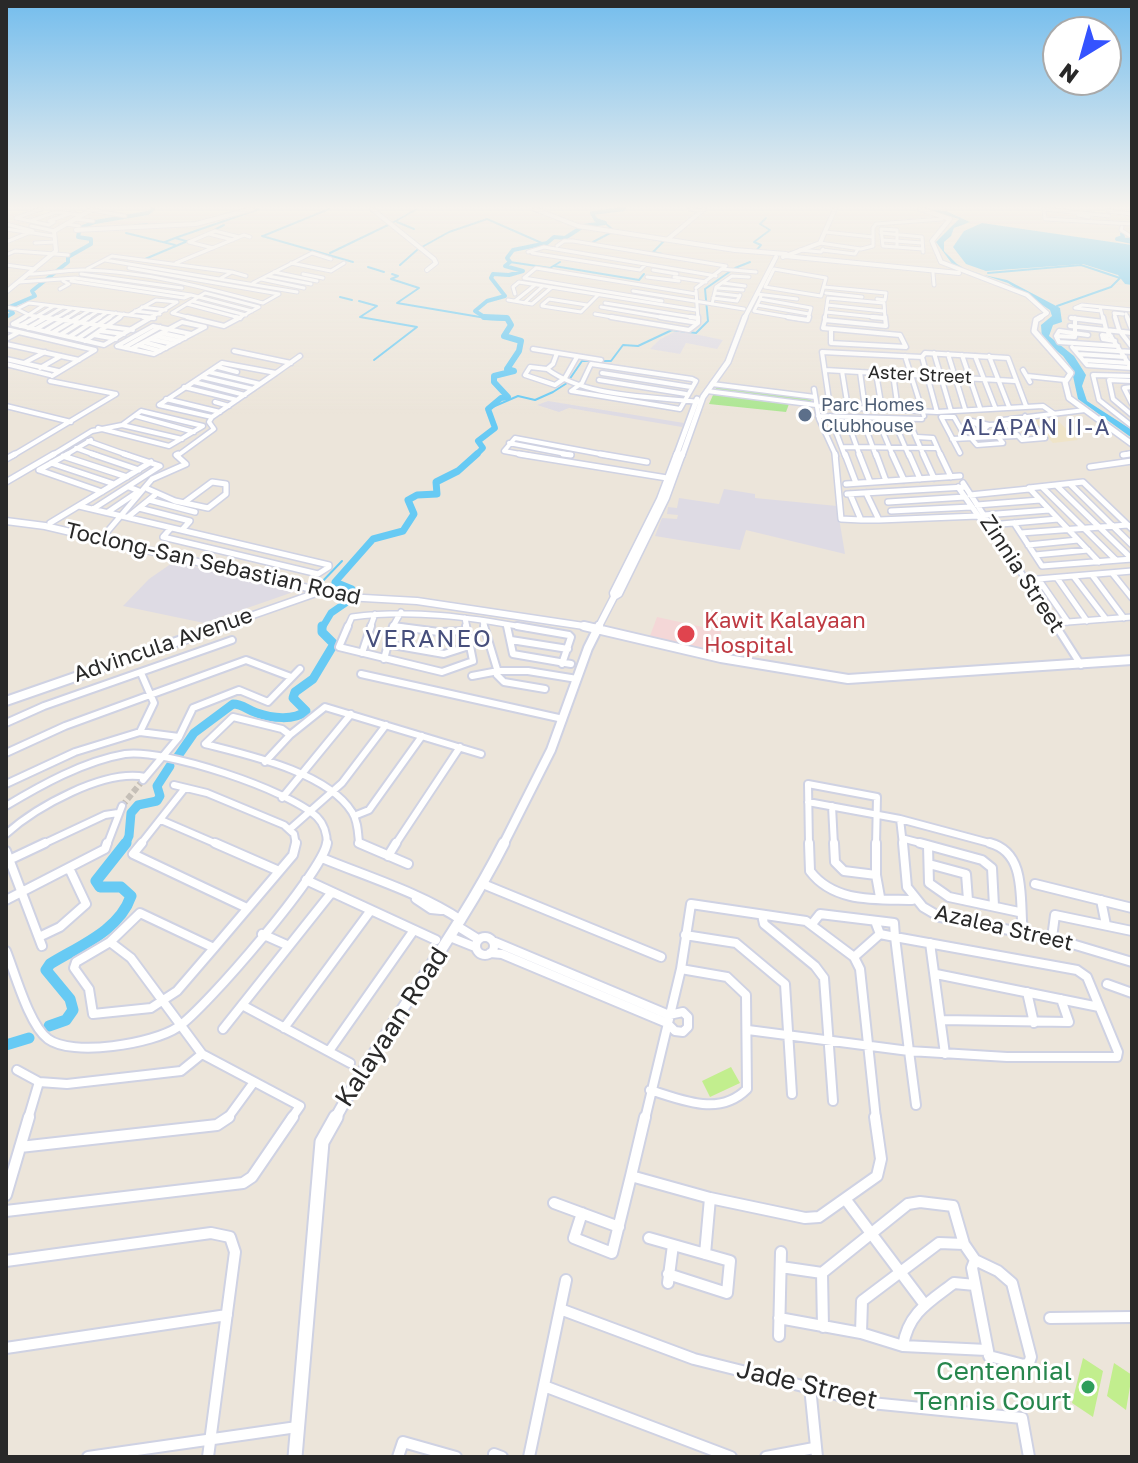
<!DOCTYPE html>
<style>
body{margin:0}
#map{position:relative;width:1138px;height:1463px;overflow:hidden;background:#ece5da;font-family:"Golos Text",sans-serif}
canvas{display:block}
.frame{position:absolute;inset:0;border:8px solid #292929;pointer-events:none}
.north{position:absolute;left:1042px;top:16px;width:80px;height:80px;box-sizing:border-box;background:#fff;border:2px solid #a9a9a9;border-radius:50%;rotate:217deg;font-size:22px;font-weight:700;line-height:32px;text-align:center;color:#292929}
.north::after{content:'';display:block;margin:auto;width:28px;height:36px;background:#3453ff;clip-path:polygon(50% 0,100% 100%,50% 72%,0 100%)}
</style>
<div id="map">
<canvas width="1138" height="1463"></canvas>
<div class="frame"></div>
<div class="north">N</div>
</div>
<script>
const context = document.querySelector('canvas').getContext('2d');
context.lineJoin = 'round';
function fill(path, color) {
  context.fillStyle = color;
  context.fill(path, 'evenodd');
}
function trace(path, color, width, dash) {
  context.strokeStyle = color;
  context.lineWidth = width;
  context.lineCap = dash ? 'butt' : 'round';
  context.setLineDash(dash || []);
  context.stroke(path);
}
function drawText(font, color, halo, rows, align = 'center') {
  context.font = font + ' "Golos Text",sans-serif';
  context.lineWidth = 6;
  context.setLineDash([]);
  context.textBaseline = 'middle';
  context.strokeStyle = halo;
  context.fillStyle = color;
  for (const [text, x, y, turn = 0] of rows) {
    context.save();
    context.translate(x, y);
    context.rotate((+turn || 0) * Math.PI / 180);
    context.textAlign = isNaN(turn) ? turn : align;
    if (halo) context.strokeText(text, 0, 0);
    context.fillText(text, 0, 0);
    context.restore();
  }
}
const industrial = new Path2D(`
 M676 331 699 335 723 340 717 349 686 343 680 354 650 349 659 340Z
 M548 401 684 423 682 427 569 408 559 412 537 405Z
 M724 489 755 494V498L837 506 845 554 746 530 740 550 655 536 662 518 677 519 678 515 667 514 668 507 677 508 679 498 719 504Z
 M175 561 202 569 302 589 204 623 123 606 149 579Z`);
const education = new Path2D(`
 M1040 415 1047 420H1057L1078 440 1053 443 1027 416Z`);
const medical = new Path2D(`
 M657 617 721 631 718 654 650 636Z`);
const green = new Path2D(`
 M717 386 804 397 812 401 814 407 789 404 786 412 709 404Z`);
const pitch = new Path2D(`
 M731 1067 740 1083 710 1097 702 1081Z
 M1083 1358 1103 1371 1093 1417 1072 1403Z
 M1114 1363 1132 1375 1126 1410 1107 1396Z`);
const water = new Path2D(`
 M924 209 946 211 970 222 954 228 951 236 944 242V251L957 264 970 272 1007 280 1060 308 1062 322 1053 325 1049 336 1074 356 1086 375 1082 386 1087 401 1132 430V438L1078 399 1071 367 1063 356 1042 339 1041 325 1052 316 1050 310 1008 283 953 265 936 242 959 219Z
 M982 223 1132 245V285L1125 284 1118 275 1083 264 986 271 966 264 953 247 964 231Z`);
const stream = new Path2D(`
 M397 222 414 229
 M392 223 417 209
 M605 223 613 230
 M137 225 147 224
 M214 230 224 225
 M126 233 175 245
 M262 236 353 262
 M263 236 329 209
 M175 238 259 209
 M652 239 664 241 653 252 662 254
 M1118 240 1132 243
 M165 242 175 238 186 241
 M593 242 612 232
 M422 247 449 232 487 219 544 244
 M755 252 761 245 754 242 770 230 760 224 766 218
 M330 253 388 225
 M145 259 190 240
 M510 262 550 268 560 262
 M400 265 417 250
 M554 266 639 280 644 274
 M368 267 384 272
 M988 273 1081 265 1120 278 1111 287 1057 306
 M392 274 398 276 391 279 419 288 397 303 486 318
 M340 297 352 300
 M359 301 377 306 360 317 417 327 374 360
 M488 409 518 396 535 400 553 392 567 383 582 361H611L623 345 638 346 672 330 696 333 708 321 705 289 735 268 750 262
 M318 586 342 561`);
const riverFar4 = new Path2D(`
 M583 226 605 223 596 220 592 213 624 209
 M77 229 95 222 148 213 153 209
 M1122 234 1123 237 1117 239 1132 240
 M6 317 13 313 7 308 35 296 32 291 68 262V257L91 244V239L78 237 79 232
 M507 319 486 318 475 311 487 301 505 296 491 278 493 274 509 275 523 271 505 266 510 262 507 258 513 250 547 243 554 237 565 238 582 227`);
const riverFar3 = new Path2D(`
 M475 456 483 448 478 441 495 428 488 409 501 398 508 397 494 382V376L514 371 507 369 519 351 521 341 504 336 511 325 507 318 484 317`);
const riverFar2 = new Path2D(`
 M353 597 352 589 335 582 373 539 403 531 414 514 408 500 417 495 437 494 436 482 458 471 477 454
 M322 628 331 613 347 602`);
const riverFar1 = new Path2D(`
 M178 756 194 733 233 704C243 704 247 710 257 713 271 718 294 721 306 711L293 698 295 692 313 679 334 644 322 632V626
 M125 845 129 836 131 813 138 805 157 801 160 796 157 786 170 766`);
const river = new Path2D(`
 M49 1026 66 1020 73 1010 70 999 46 970 50 964C79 946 119 931 131 896L121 887H100L96 881 126 843
 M6 1045 29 1038`);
const streetTunnel = new Path2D(`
 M122 806 143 780`);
const streetFar5 = new Path2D(`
 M690 209 702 211
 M91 210 125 216
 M1108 211 1132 214
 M1078 215 1089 217
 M1109 216 1044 209 1045 219 1132 224
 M16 218 49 225 54 222 49 221 69 214
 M16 218 41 209
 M74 219 93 221
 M30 221 56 212 81 215
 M6 224 33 231 6 242
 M66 224 79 226
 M31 226 54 231
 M1122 227 1121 230 1132 237
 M6 229 53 236
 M825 232 873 237
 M881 233 922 237 923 252
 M209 234 233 240
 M883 240 922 243
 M35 243 55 242
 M820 243 861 249 873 246V228L876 224 942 219
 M557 246 564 241H573L726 266 696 288
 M897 247V230L881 229 883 246 923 249
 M213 248 189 242 215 231 239 237
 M800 250 821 252 823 249
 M822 250 855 254 858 249
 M528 252 544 247 716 276
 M532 253 640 270 645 265
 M6 255 15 251 68 255
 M105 260 297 292
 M176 263 244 235 250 237
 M291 263 331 271 344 263
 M6 265 35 269
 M129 268 279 294
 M87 269 112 256 232 272 221 278
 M721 269 756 272
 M774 269 826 278 821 296 765 287Z
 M653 270 677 274
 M232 272 246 276
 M274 272 317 281
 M933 273 934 285
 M29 274C48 274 66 269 85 270 144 271 206 288 263 303L279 294
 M81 274 182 288
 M303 274 323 278
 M268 276 311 284
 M647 277 679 281
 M674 277 706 282
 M524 278 536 268 696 294
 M524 278 662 301
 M261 279 304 288
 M71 281 184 298 191 295
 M19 282 75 278 191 295 252 311
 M253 283 312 253 331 259
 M723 283 745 286
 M824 287 886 293
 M718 288 743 290
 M60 289 69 284 63 281
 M633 291 744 309
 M696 291 698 319
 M715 293 739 296
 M826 293 862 297
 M515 294 513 287 519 282 696 310
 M757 294 797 299
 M713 298 737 301 740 295
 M828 298 884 303 885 319
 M760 299 811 308 808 319
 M760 299 754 311 800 319
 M760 299 761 296
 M877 299 885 300 886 293
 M508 300 532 304 552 287
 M192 301 246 315
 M515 301 535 285
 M524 303 543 286
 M605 303 698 318
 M187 304 240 318
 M712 304 716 287 732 276 749 277
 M542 305 549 299 587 305
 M757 305 809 314
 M827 305 883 311
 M542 306 581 312 598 295
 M6 307 17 309 29 303 154 318
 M142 307 166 310
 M601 307 672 319
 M1100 307 1103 319
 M1075 308 1082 305 1132 310
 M1075 308 1101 311
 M17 309 29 315 55 319
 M135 311 160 314
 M826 312 884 318
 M595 314 623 319
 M1126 314 1128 319
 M129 315 156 300 177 302
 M1071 318 1077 319
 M22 319 44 305
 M32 319 54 306
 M43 319 63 307
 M54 319 71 309
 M65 319 79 310
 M76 319 90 310
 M86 319 98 311
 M97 319 106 313
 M107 319 116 313
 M117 319 124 314
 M149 319 177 302
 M195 319 172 313 205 293 259 307 237 319
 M825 319 828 298
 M1116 319 1114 313 1123 314`);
const streetFar4 = new Path2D(`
 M41 317 133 330
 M143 317 154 318
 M187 317 224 326 241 317
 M235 317 240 318
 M611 317 689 330 698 323V317
 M660 317 698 323
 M690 317 698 318
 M788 317 808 320 809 317
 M825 317V320L886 326 885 317
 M872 317 884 318
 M1103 317 1106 329 1132 369
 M1115 317 1119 330 1132 347
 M1127 317 1132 330
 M1071 318 1104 322
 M825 320 823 328 900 335 906 347 831 343V329
 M13 324 104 345 152 317
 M13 324 25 317
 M20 326 36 317
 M1070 326 1132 333
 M28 328 47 317
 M6 329 95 350 52 376
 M36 329 57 317
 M45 331 68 317
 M100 331 124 334
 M52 333 79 317
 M162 333 185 338
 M191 334 153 326 117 346 154 354 205 327
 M60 335 89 317
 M94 335 116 339
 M1088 335 1059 331 1056 336 1059 342 1118 346
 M156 336 179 341
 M1056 336 1075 337V318
 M1111 336 1102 335 1103 339 1115 341
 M69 337 100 317
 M6 339 19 332
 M77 339 110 317
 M150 339 173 344
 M85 341 120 317
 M144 342 166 348
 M6 344 79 360
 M138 345 160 351
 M125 347 160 327
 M1072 347 1087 365 1132 368
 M1073 348 1132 352
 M131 349 182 322 205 327
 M533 349 601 360
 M234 351 291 363
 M557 353 553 364 547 369C587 398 651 396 698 402
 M934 353 951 411
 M948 354 965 409
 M1078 354 1125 357
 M962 355 980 408
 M905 356 924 416
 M975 356 995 407
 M989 356 1009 407
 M922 357 925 353 1008 358 1026 406
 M922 357 937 412
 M6 359 58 371
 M1083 360 1129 363
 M24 363 45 352
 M222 363 276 373 212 417 159 405Z
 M6 364 50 375
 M591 364 692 379 696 381 680 409 571 391 582 383Z
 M218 367 237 372
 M40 368 61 356
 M547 369 530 367 525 375 555 385 565 378 577 357
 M825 370 1015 381
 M1023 370 1030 382
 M842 371 848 408
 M209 372 260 384
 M860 372 865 408
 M276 373 300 356
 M602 373 691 387
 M876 373 882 409
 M893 374 898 410
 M1027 376 1065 380
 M1132 376 1093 375 1099 400 1132 426
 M202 377 253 389
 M599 380 686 394
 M1132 381 1109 380 1113 399 1132 415
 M194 382 245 395
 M712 384 815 397
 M184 387 237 400
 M1132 387 1124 388 1132 404
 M814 389 819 419 836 456
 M707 391 816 405
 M166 399 220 412
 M215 402 229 406
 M6 406 71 422
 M817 406 937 412 1043 406 1053 413
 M830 407 822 352 922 357
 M141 411 203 426 169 446 102 429 122 425Z
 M136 416 194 432
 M818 416 922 419
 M830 416 845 456
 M1025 416 1045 438
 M846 417 860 456
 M862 418 876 456
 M877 418 893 456
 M893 419 909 456
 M908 419 924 456
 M122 425 182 439
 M98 428 102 429
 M984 429 972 421 989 425
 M917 437 933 438 941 456
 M991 437 984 429 989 425 1006 424
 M971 438 977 445 1003 443 998 437
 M1045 438 1022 440 1003 420 1085 410
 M952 439 1016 436
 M88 441 130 456
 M509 443 571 455
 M842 447 937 448
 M76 448 98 456
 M960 453 941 417H954L966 438
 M1123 455 1132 453
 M12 456 116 394 50 381
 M51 456 92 431 102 429
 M64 456 91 440
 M177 456 214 429 209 422 212 417
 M531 456 504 451 515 438 611 456`);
const streetFar3 = new Path2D(`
 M92 454 139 470
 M519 454 667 478
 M563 454 571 455
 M600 454 647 462
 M835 454 841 519 861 520 850 494
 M845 454 856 483
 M859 454 870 482
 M876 454 886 481
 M892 454 904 480
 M909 454 920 479
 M923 454 934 478
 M940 454 951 477
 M1123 455 1130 454
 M63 456 127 477
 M6 459 15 454
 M51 463 114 484
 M1090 467 1132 461
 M39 470 102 492
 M39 470 68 454
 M6 482 54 454
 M963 483 1057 628
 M846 484 960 476
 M1070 484 1132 545
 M1057 486 1132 559
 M958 487 984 524
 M1042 487 1116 560
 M1029 488 1083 482 1132 529
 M1029 488 1099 562
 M148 489 175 501 208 508 226 494V484L212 482 185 502
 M847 494 965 487
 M970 495 1029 489
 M149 500 195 512
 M888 502 965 497
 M977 505 1040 500
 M79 506 329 565V567L318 574 163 537 171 528
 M139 508 190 521 182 530
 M93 509 160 466 124 454
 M891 511 971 507
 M108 512 139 491 129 487
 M984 515 1049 510
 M128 517 155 495
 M861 520H879L866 493
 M879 520 978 516
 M50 523 151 462
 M1014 523 1042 566 1132 559
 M990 525 1058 519
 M1021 533 1128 525
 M101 539 152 479 186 464 176 455 178 454
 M1028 545 1078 540
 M1035 555 1088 550
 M1112 573 1132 598
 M1092 575 1124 618
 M1074 577 1106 619
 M1057 578 1087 621
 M1026 580 1132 571
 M1039 580 1068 622
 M465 618 467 628
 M483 621 485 628
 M1055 623 1132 617
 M393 626 408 628
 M347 628 352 617C412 609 469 617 528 628
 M370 628 375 614
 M392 628 401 612`);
const streetFar2 = new Path2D(`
 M348 626 339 647 442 672 473 661 466 626
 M393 626 439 632 467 631
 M484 626 497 669
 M507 626 513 654 571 664
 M517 626 569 635 571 637 562 664
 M1056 626 1081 665
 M511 640 568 649
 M387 644 444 654 469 646
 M362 653 371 626
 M384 659 393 626
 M500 671H528L577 679
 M141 673 154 703 140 732 179 737 143 780
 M361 674 563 719
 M497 675 504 682 545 689
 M472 676 493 672
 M6 723 44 706 232 640
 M290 735 282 729 233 717 205 744C248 755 327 772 352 812 358 821 358 833 359 843L364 845
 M179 737 193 708 239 690 268 702 300 669
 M6 753 65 726 246 660 291 677
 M265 762 290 735 325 707 481 754
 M6 784 75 752 140 732
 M174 785 207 793 284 825 294 834 296 845
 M282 798 351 714
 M808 802 900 819 997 845
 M6 806C41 785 84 761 125 754 163 748 289 790 317 817 325 825 327 834 327 845
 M832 806 834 845
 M354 816 369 810 422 736
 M900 819 903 845
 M161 820 219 845
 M290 829 342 783 386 725
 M6 834C36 807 104 769 145 777
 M905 839 928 845
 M41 845 105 815 118 813
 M107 845 122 806
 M140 845 185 788
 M395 845 460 747
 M809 845 808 784 877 797 876 845`);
const streetFar1 = new Path2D(`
 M142 843 133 854 247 908
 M215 843 279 871
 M359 843 408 864
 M809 843 810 871C834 903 876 899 912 900
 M834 843 835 862 844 871 876 875
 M876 843V875L880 897
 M903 843 907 887 923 907 940 917 1052 938 1132 962
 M920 843 982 860 992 868 994 906
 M990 843C1028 853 1019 902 1023 933
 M928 846 929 883 949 897 1019 912
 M6 851 42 946
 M388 856 396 843
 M322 858C368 877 421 893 461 920
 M9 860 45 843
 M929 864 966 874 968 900
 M306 880 436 940
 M483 884 661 957
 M1035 884 1132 908
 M416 899 431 909 441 910
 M6 900 105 849 107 843
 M1101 900 1106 925
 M140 913 214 948 177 991 151 1008 93 1014 89 989 74 968 76 962 110 942Z
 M762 915 764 924 815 966 824 978 833 1101
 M812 924 820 914 894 923 895 937 880 934 875 921
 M457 926 478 939
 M262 934 289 946
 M685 935 736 943 785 984 792 1094
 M476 946a9 9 0 1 1 18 0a9 9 0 1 1-18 0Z
 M39 937 60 927 86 904 69 868
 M450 937 475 947
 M895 937 1077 970 1087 977 1118 1052 1117 1057H1007L909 1051Z
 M1052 938 1055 915 1132 931
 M110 942 131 958 202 1054 300 1106 291 1119
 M930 943 945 1054
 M214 948 293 855 296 843
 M6 951C15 973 29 1025 48 1039 72 1057 153 1044 178 1027 205 1009 323 872 327 843
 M490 953 502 954 667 1023 675 1031 683 1032 688 1027V1017L683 1012 669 1015 495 942
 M854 957 880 934
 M936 974 1099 1007
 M1107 984 1132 993
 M1027 992 1034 1023
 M242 1005 350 1063
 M941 1020 1069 1022 1061 999
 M284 1028 371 910
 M223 1029 332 892
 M748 1030 909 1051
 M329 1051 414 930
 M909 1051 916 1105
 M17 1070 39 1082 67 1084 181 1071 202 1054
 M650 1090C683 1100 719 1117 747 1089L746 995 727 977 681 969
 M28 1119 39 1082
 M227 1119 254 1082
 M645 1119 681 969 691 904 806 921 854 957 860 969 876 1119`);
const street = new Path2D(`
 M20 1147 217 1125 229 1117
 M631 1176 710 1198 805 1218 819 1217 877 1176 881 1159 875 1117
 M631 1176 645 1117
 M6 1195 29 1117
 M846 1200 925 1305
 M554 1203 619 1227
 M6 1211 243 1183 252 1177 293 1117
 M582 1213 574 1238 612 1253 631 1176
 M649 1238 730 1261 727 1293 668 1274
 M705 1254 710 1198
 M975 1260 998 1271 1012 1283 1031 1357 1029 1363 1024 1365 989 1356 972 1268Z
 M6 1261 211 1233 230 1237 235 1252 208 1457
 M781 1267 822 1273 908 1204 920 1202 953 1206 964 1244 975 1260
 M822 1273 823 1327
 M668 1283 673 1245
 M560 1309 694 1359 871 1403 1022 1418 1029 1457
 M779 1318 861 1333 903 1346 987 1350
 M1050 1318 1132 1317
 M861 1333 862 1301 939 1243 964 1244
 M779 1336 781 1252
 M903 1346C908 1313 929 1302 954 1283L975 1285
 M6 1348 227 1315
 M544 1386 731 1457
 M810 1387 817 1457
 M494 1454 502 1457
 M88 1457 297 1427
 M398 1457 403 1442 456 1457
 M529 1457 566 1280
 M766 1457 814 1448`);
const secondaryFar5 = new Path2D(`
 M372 209 434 259 436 263 427 270
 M535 209 578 226 735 250 786 254
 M920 209 950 219 932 241 941 262 1027 295 1047 313 1038 319
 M76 230 196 224 252 209
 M668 239 704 209
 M785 256 959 273
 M783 257 820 243 835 209
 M6 292 56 251 54 231 93 209
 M744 319 776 257`);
const secondaryFar4 = new Path2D(`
 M1041 317 1036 320 1034 331 1071 373 1065 382 1069 398 1132 444
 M676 456 697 399
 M682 456 703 397 728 362 745 317`);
const secondaryFar3 = new Path2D(`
 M6 521 45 526 346 597 417 601 597 628
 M614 597 613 593 660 499 677 454
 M216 628 319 592
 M598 628 614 597 619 594 666 498 682 454`);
const secondaryFar2 = new Path2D(`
 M584 626 721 658 848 679 1132 660
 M6 701 222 626
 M503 845 551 750 588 648 599 626`);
const secondaryFar1 = new Path2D(`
 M335 1119C387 1024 455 939 504 843`);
const secondary = new Path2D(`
 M295 1457 322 1142 336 1117`);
const markers = [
 [805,415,8,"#5c6f8a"],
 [686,634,10,"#e0444e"],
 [1088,1387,8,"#2e9e5b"]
];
const farStreetnames = [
 ["Aster Street",920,375,3]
];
const farServicenames = [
 ["Parc Homes",821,405],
 ["Clubhouse",821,426]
];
const farQuarternames = [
 ["ALAPAN II-A",1036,428]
];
const streetNames = [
 ["Toclong-San Sebastian Road",213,564,13],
 ["Zinnia Street",1022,574,57],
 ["Advincula Avenue",163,645,-19],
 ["Azalea Street",1004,928,13]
];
const healthNames = [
 ["Kawit Kalayaan",704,621],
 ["Hospital",704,646]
];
const neighbourhoodNames = [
 ["VERANEO",429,639]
];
const nearStreetnames = [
 ["Kalayaan Road",392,1027,-57],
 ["Jade Street",807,1385,13]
];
const nearLeisurenames = [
 ["Centennial",1072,1372],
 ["Tennis Court",1072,1402]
];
fill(industrial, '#dedbe4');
fill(education, '#efe4c8');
fill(medical, '#f4d7d7');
fill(green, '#ade693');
fill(pitch, '#c2ee8e');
fill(water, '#67caf4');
trace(stream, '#67caf4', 2);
trace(riverFar4, '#67caf4', 4);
trace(riverFar3, '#67caf4', 6);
trace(riverFar2, '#67caf4', 7);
trace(riverFar1, '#67caf4', 9);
trace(river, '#67caf4', 11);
trace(streetTunnel, '#c5bfb7', 6, [6, 3]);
trace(streetFar5, '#cfd2e3', 5);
trace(streetFar4, '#cfd2e3', 7);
trace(streetFar3, '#cfd2e3', 8);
trace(streetFar2, '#cfd2e3', 10);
trace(streetFar1, '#cfd2e3', 12);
trace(street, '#cfd2e3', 14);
trace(secondaryFar5, '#cfd2e3', 6);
trace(secondaryFar4, '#cfd2e3', 8);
trace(secondaryFar3, '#cfd2e3', 9);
trace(secondaryFar2, '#cfd2e3', 12);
trace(secondaryFar1, '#cfd2e3', 14);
trace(secondary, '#cfd2e3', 17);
trace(streetFar5, '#fff', 3);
trace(streetFar4, '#fff', 4);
trace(streetFar3, '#fff', 5);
trace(streetFar2, '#fff', 6);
trace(streetFar1, '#fff', 8);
trace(street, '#fff', 10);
trace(secondaryFar5, '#fff', 4);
trace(secondaryFar4, '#fff', 5);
trace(secondaryFar3, '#fff', 6);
trace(secondaryFar2, '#fff', 8);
trace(secondaryFar1, '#fff', 10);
trace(secondary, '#fff', 13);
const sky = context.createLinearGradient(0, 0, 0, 414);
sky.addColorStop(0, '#74bded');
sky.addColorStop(0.5, '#f6f3ee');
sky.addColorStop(1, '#f6f3ee00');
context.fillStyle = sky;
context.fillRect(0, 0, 1138, 414);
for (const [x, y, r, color] of markers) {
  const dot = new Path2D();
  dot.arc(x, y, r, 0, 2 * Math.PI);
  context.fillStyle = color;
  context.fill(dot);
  trace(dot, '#fff', 3);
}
drawText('18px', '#292929', '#fff', farStreetnames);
drawText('18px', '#4e5e75', '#fff', farServicenames, 'left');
context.letterSpacing = '2px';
drawText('22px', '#474f7c', '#fff', farQuarternames);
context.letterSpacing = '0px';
drawText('22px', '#292929', '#fff', streetNames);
drawText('22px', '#be3a42', '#fff', healthNames, 'left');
context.letterSpacing = '2px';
drawText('24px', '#474f7c', '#fff', neighbourhoodNames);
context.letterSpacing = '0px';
drawText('26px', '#292929', '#fff', nearStreetnames);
drawText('26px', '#27864d', '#fff', nearLeisurenames, 'right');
</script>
